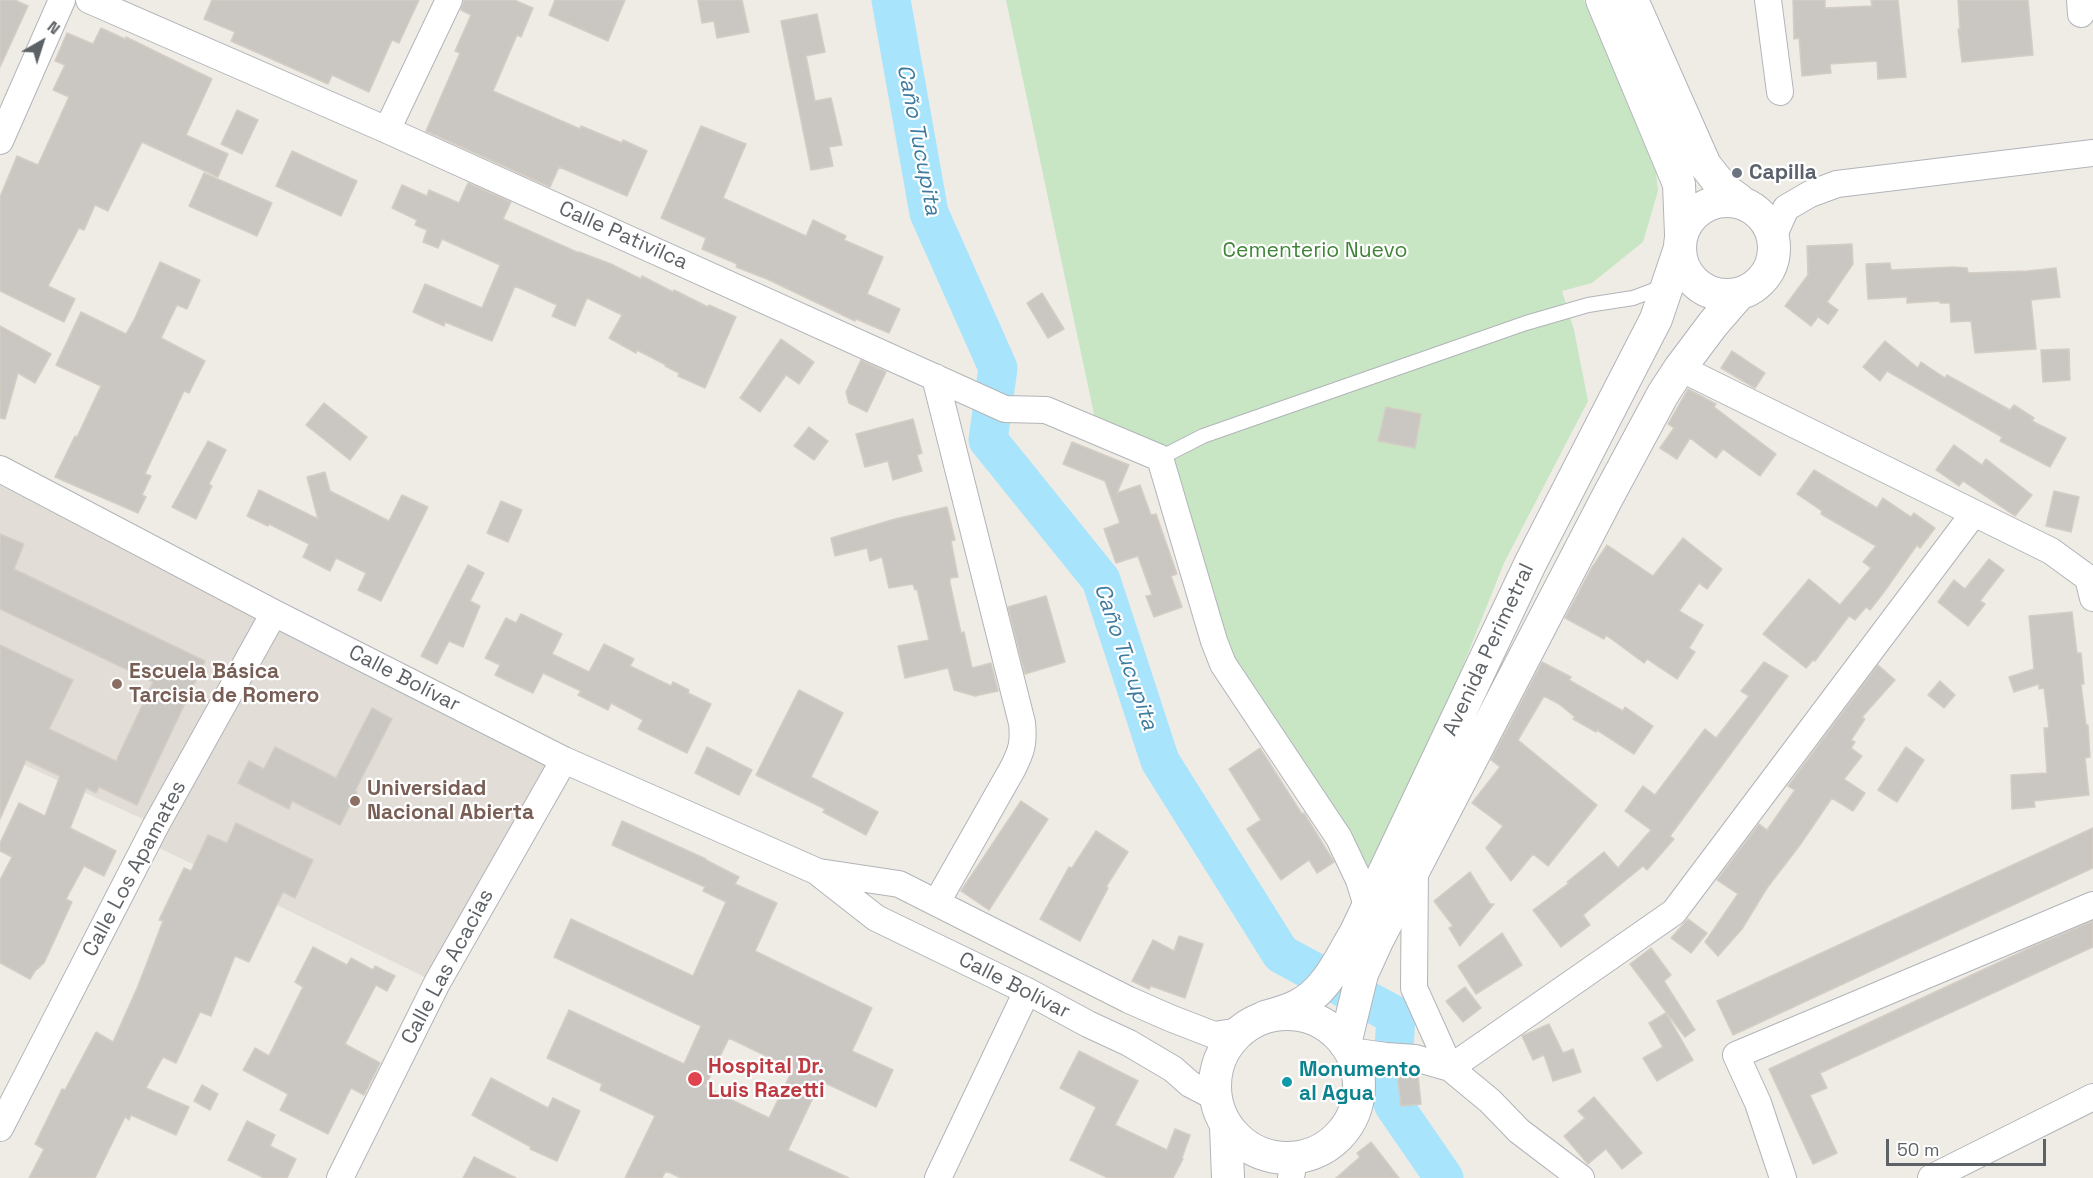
<!DOCTYPE html>
<meta charset="utf-8">
<style>
body{margin:0}
#map{position:relative;width:2093px;height:1178px;overflow:hidden;background:#efece6;font-family:"Space Grotesk",sans-serif}
canvas{display:block}
.north{position:absolute;left:12px;top:12px;width:60px;height:60px;-webkit-text-stroke:4px #fff;paint-order:stroke;rotate:39deg;font-size:16px;font-weight:700;line-height:24px;text-align:center;color:#5d6266}
.north::after{content:'';display:block;margin:auto;width:21px;height:27px;background:#5d6266;clip-path:polygon(50% 0,100% 100%,50% 72%,0 100%)}
.scale{position:absolute;left:1886px;top:1139px;width:160px;height:27px;box-sizing:border-box;border:3px solid #5d6266;border-top:0;padding-left:8px;font-size:18px;line-height:21px;white-space:nowrap;color:#5d6266;-webkit-text-stroke:4px #fff;paint-order:stroke}
</style>
<div id="map">
<canvas width="2093" height="1178"></canvas>
<div class="north">N</div>
<div class="scale">50 m</div>
</div>
<script>
const context = document.querySelector('canvas').getContext('2d');
context.lineJoin = 'round';
function fill(path, color) {
  context.fillStyle = color;
  context.fill(path, 'evenodd');
}
function trace(path, color, width, dash) {
  context.strokeStyle = color;
  context.lineWidth = width;
  context.lineCap = dash ? 'butt' : 'round';
  context.setLineDash(dash || []);
  context.stroke(path);
}
function drawText(font, color, halo, rows, align = 'center') {
  context.font = font + ' "Space Grotesk",sans-serif';
  context.lineWidth = 4.5;
  context.setLineDash([]);
  context.textBaseline = 'middle';
  context.strokeStyle = halo;
  context.fillStyle = color;
  for (const [text, x, y, turn = 0] of rows) {
    context.save();
    context.translate(x, y);
    context.rotate((+turn || 0) * Math.PI / 180);
    context.textAlign = isNaN(turn) ? turn : align;
    if (halo) context.strokeText(text, 0, 0);
    context.fillText(text, 0, 0);
    context.restore();
  }
}
const education = new Path2D(`
 M0 469 275 617 564 760 437 983 147 842 156 825 0 754Z`);
const green = new Path2D(`
 M1006 0H1584L1656 173 1658 191 1643 242 1592 283 1562 291 1574 330 1588 401 1504 563 1367 906 1239 687 1160 458 1098 433Z`);
const river = new Path2D(`
 M891 0 929 213 998 368 988 440 1101 580 1160 761 1281 954 1396 1016 1392 1081 1393 1104 1444 1178`);
const building = new Path2D(`
 M0 0H15L28 6 0 67Z
 M212 0H419L399 43 392 40 369 92 332 75 328 84 231 41 235 32 204 19Z
 M464 0H514L533 8 521 37 517 35 493 91 580 129 581 126 622 143 623 140 647 151 627 196 559 167 550 187 426 131 460 53 455 51 471 15 461 10Z
 M555 0H625L608 41 549 15Z
 M698 0H742L749 32 717 38 714 21 702 23Z
 M1793 0H1825V8L1872 6 1871 0H1898L1906 77 1878 79 1877 61 1830 64 1831 73 1802 76 1799 38 1794 39Z
 M1958 0H2028L2033 55 1962 62 1958 29H1960Z
 M817 14 825 52 806 56 815 101 831 98 842 145 829 147 833 166 811 170 781 21Z
 M101 28 125 39 126 37 212 79 186 135 228 154 218 177 142 142 108 211 95 205 84 230 79 228 48 286 75 299 64 322 0 291V197L17 156 38 165 69 97 53 90 65 65 55 61 67 33 93 44Z
 M237 110 258 120 242 154 221 144Z
 M701 126 746 144 723 198 806 236 813 220 846 236 844 240 883 257 867 294 900 309 889 333 856 319 855 321 767 279 736 267 737 264 702 249 706 238 661 218Z
 M292 151 357 181 341 216 276 186Z
 M204 173 272 203 257 236 189 206Z
 M468 183 511 202 503 219 579 253V252L611 264 641 279 642 276 673 292 674 290 708 307 709 305 736 317 705 388 678 376 679 373 665 366 666 365 637 350 636 353 609 338 622 315 587 298 575 326 552 316 557 305 515 286 492 341 445 322 444 326 413 312 425 284 482 308 500 265 442 239 438 248 423 242 427 230 415 225 417 220 392 208 402 185 427 196 429 190 459 203Z
 M1852 244 1853 264 1827 302 1838 310 1828 324 1818 317 1811 326 1785 306 1808 275 1807 246Z
 M160 262 200 280 187 309 177 305 161 338 205 361 189 393 184 391 145 474 151 476 142 495 146 497 138 513 55 477 75 436 77 437 101 386 56 365 81 312 126 334 135 318Z
 M1890 263 1891 270 1954 267 1967 268 1968 273 2028 271 2056 268 2060 297 2031 300 2036 349 1975 353 1971 321 1951 322 1950 303H1940V301L1907 303V297L1868 299 1866 264Z
 M1042 293 1064 329 1048 338 1027 303Z
 M0 326 51 354 35 383 18 373 5 419 0 418Z
 M781 339 814 362 799 384 786 375 760 412 740 398Z
 M1885 341 1918 368 1921 362 1945 378 1947 375 2010 410 2014 405 2034 418 2032 421 2066 438 2050 467 2000 441 2002 437 1887 371 1880 381 1863 367Z
 M2069 349 2070 380 2043 382 2041 350Z
 M1732 351 1765 373 1755 388 1721 368Z
 M861 360 886 372 867 412 849 403 846 392Z
 M1688 389 1716 404 1714 407 1776 454 1760 476 1723 449 1716 458 1690 438 1677 459 1660 448 1674 428 1668 424Z
 M324 403 367 437 350 460 306 425Z
 M1386 407 1421 414 1415 448 1378 441Z
 M913 419 922 453 917 455 922 471 893 480 888 461 865 467 856 434Z
 M809 427 828 441 814 460 794 446Z
 M208 441 226 450 209 484 212 486 196 519 172 507Z
 M1072 442 1129 465 1117 493 1140 485 1151 515 1156 514 1177 574 1171 576 1182 607 1154 617 1146 596 1152 595 1138 556 1116 563 1104 529 1120 523 1105 481 1063 464Z
 M1954 445 1982 465 1986 459 2032 495 2015 516 1963 481 1959 486 1936 470Z
 M1814 470 1877 508 1883 498 1911 517 1914 513 1935 528 1920 548 1917 545 1884 592 1870 610 1866 607 1855 620 1849 616 1815 661 1813 660 1806 668 1763 634 1809 579 1840 605 1871 568 1863 562 1876 546 1821 514 1822 511 1797 494Z
 M325 472 330 491 389 521 402 495 428 507 381 601 358 590 366 573 336 558 330 571 303 557 309 544 269 524 268 526 247 516 259 490 318 519 307 477Z
 M2054 491 2079 497 2071 532 2046 526Z
 M501 501 522 510 508 542 487 533Z
 M947 507 955 540 951 541 958 577 950 578V583L961 633 964 632 972 668 991 663 998 691 975 696 954 690 948 668 905 678 898 646 929 640 917 589 915 590 913 584 889 588 882 557 870 561 867 548 835 556 831 538 895 519Z
 M0 534 24 544 14 569 205 661 137 805 99 787 96 793 86 788 70 828 116 851 104 876 84 866 66 899 72 902 44 963 35 971 30 979 0 963V880L12 857 0 851V843L19 803 45 816 60 776 26 760 0 819V645L73 680 49 729 116 761 153 682 0 609Z
 M1683 538 1722 569 1707 589 1699 583 1679 611 1703 625 1689 648 1695 652 1677 679 1647 659 1644 663 1606 635 1604 639 1565 618 1591 569 1607 545 1653 576Z
 M1989 559 2004 570 1980 601 1985 604 1968 626 1938 602 1954 580 1965 589Z
 M468 565 484 573 470 601 480 606 463 647 449 641 437 664 421 656Z
 M1046 596 1065 662 1025 674 1008 607Z
 M2072 612 2077 653H2081L2084 684H2081L2086 725H2088L2090 757 2085 758 2089 795 2034 801 2035 807 2012 809 2011 775 2047 773 2044 728H2049L2044 688 2039 689V684L2014 692 2009 677 2034 669 2029 616Z
 M521 614 562 634 552 654 589 672 604 644 634 659 630 666 671 686 673 682 689 690 688 693 711 704 687 753 638 729 643 720 611 703 608 710 578 695 581 691 543 673 533 693 495 675 500 665 485 658 506 618 516 623Z
 M1542 662 1571 677 1569 680 1623 711 1625 707 1653 726 1634 754 1597 730 1596 732 1573 719 1575 717 1559 704 1544 696 1518 740 1597 805 1548 866 1533 854 1511 881 1486 848 1503 826 1472 803 1500 767 1491 760Z
 M1764 662 1788 676 1670 836 1674 839 1647 870 1643 866 1583 915 1590 925 1561 947 1533 910 1569 883 1567 882 1604 852 1618 868 1651 830 1625 811 1643 786 1655 795 1705 729 1716 738 1749 696 1741 691Z
 M1878 665 1895 680 1862 717 1865 719 1851 740 1855 742 1851 748 1862 756 1844 779 1865 793 1853 811 1832 798 1800 845 1767 888 1742 929 1718 956 1705 942 1738 894 1717 880 1759 824 1767 830 1795 790 1788 786Z
 M1940 681 1955 695 1944 708 1928 695Z
 M799 690 843 713 811 777 878 812 866 835 823 812 825 809 756 775Z
 M372 708 392 719 355 791 357 792 340 825 292 801 289 809 238 783 249 761 264 769 275 747 336 778Z
 M707 747 752 770 739 795 695 773Z
 M1906 747 1924 760 1897 802 1878 790Z
 M1260 748 1302 814 1304 813 1334 862 1317 873 1309 860 1281 880 1247 829 1261 820 1229 769Z
 M1021 801 1048 819 989 910 961 891Z
 M622 821 706 859V860L739 877 735 884 777 903 755 951 872 1008 852 1051 893 1070 876 1107 821 1081 788 1150 849 1178H681L666 1171 662 1178H625L655 1116 600 1090 602 1084 547 1058 569 1010 684 1064 701 1026 554 957 571 919 693 976 726 902 703 891 705 887 612 845ZM729 1038 793 1069 769 1118 705 1087Z
 M236 823 313 860 295 898 283 892 249 962 235 956 211 1016 200 1012 176 1063 163 1057 146 1088 189 1107 176 1135 131 1115 129 1120 125 1117 95 1178H29L44 1149 35 1144 62 1089 65 1090 96 1032 113 1042 138 986 163 921 159 920 184 868 191 871 208 835 227 843Z
 M2093 828V868L1733 1035 1717 1001Z
 M1096 831 1128 852 1106 887 1108 888 1080 941 1040 919 1069 867 1072 868Z
 M1470 872 1490 904H1494L1460 946 1449 928 1453 926 1434 901Z
 M1688 919 1707 933 1691 953 1671 938Z
 M2093 921V947L1820 1073 1827 1088 1810 1095 1837 1153 1813 1164 1769 1069 2032 947Z
 M1502 933 1522 965 1476 994 1458 966Z
 M1179 936 1203 944 1185 998 1151 986 1149 989 1132 981 1153 940 1174 951Z
 M313 947 347 965 351 958 373 970 375 966 395 976 387 991 376 985 345 1044 380 1063 364 1095 351 1088 328 1134 280 1110 288 1094 243 1070 255 1048 269 1056 303 987 295 982Z
 M1651 948 1671 975 1664 981 1695 1030 1685 1037 1630 964Z
 M1465 987 1481 1008 1463 1022 1446 1001Z
 M1666 1013 1693 1060 1657 1081 1643 1058 1663 1047 1649 1023Z
 M1549 1024 1563 1053 1573 1049 1581 1072 1553 1081 1544 1055 1533 1060 1522 1036Z
 M1079 1051 1138 1081 1115 1125 1167 1150 1175 1129 1190 1135 1182 1158 1183 1159 1173 1178H1108L1070 1160 1096 1107 1060 1088Z
 M1397 1072 1418 1075 1421 1104 1401 1106Z
 M491 1078 548 1108 553 1098 580 1111 557 1161 530 1149 531 1147 472 1115Z
 M202 1085 218 1094 210 1110 194 1101Z
 M1594 1097 1642 1153 1622 1169 1606 1149 1588 1164 1564 1136 1585 1118 1578 1111Z
 M247 1121 275 1135 270 1146 296 1159 287 1178H264L228 1160Z
 M1371 1142 1399 1178H1336L1360 1157 1357 1153Z
 M474 1157 516 1178H463Z`);
const service = new Path2D(`
 M1160 458 1203 436 1526 323 1588 305 1633 298 1665 286`);
const minor = new Path2D(`
 M89 0 387 130 1005 409 1046 410 1160 458 1214 641 1223 664 1339 838 1359 880 1367 906
 M1768 0 1780 92
 M2080 0 2081 14
 M387 130 449 0
 M0 141 62 0
 M1773 237 1786 208 1810 194 1837 184 2093 153
 M1680 368 2051 551 2088 578 2093 598
 M935 377 1022 723C1024 742 1022 750 1013 768L937 902
 M0 469 274 613 564 760 816 871 876 918 1027 991 1088 1024 1129 1043 1173 1069 1190 1084 1215 1097
 M1415 867 1414 988 1450 1068 1674 912 1974 513
 M819 872 899 884 1129 1000 1170 1018 1214 1035 1240 1031
 M1350 1051 1386 1056 1415 1058 1450 1068 1490 1101 1519 1131 1581 1178
 M0 1128 156 825 274 613
 M340 1178 437 983 564 760
 M938 1178 1027 991
 M1291 1178 1294 1159
 M1783 1178 1758 1103 1736 1055 2093 905
 M1931 1178 2093 1097`);
const tertiary = new Path2D(`
 M1602 0 1679 184 1681 234
 M1632 0 1705 165 1724 189 1739 200
 M1680 248a47 47 0 1 1 94 0a47 47 0 1 1-94 0Z
 M1215 1086a72 72 0 1 1 144 0a72 72 0 1 1-144 0Z
 M1265 1017C1276 1014 1287 1011 1297 1006 1326 992 1339 960 1355 934L1531 562 1656 319 1679 251
 M1345 1044 1362 974 1377 941 1607 498 1663 394 1680 368 1713 324 1739 294
 M1226 1126 1228 1178`);
const markers = [
 [1737,173,6,"#6b7280"],
 [117,684,6,"#8d6e63"],
 [355,801,6,"#8d6e63"],
 [695,1079,8,"#e0444e"],
 [1287,1082,6,"#0f9aa8"]
];
const worshipNames = [
 ["Capilla",1749,173]
];
const streetNames = [
 ["Calle Pativilca",623,236,24],
 ["Avenida Perimetral",1489,650,-65],
 ["Calle Bolívar",404,679,27],
 ["Calle Los Apamates",135,869,-62],
 ["Calle Las Acacias",448,967,-62],
 ["Calle Bolívar",1014,986,27]
];
const parkNames = [
 ["Cementerio Nuevo",1315,251]
];
const educationNames = [
 ["Escuela Básica",129,672],
 ["Tarcisia de Romero",129,696],
 ["Universidad",367,789],
 ["Nacional Abierta",367,813]
];
const healthNames = [
 ["Hospital Dr.",708,1067],
 ["Luis Razetti",708,1091]
];
const cultureNames = [
 ["Monumento",1299,1070],
 ["al Agua",1299,1094]
];
const waterNames = [
 ["Caño Tucupita",918,140,79],
 ["Caño Tucupita",1125,657,71]
];
fill(education, '#e2ddd7');
fill(green, '#c8e6c3');
trace(river, '#a8e5fd', 39);
fill(building, '#cac7c3');
trace(building, '#d4cdc4', 1.5);
trace(service, '#b1b4b8', 16);
trace(minor, '#b1b4b8', 28);
trace(tertiary, '#b1b4b8', 34);
trace(service, '#fff', 14);
trace(minor, '#fff', 26);
trace(tertiary, '#fff', 32);
for (const [x, y, r, color] of markers) {
  const dot = new Path2D();
  dot.arc(x, y, r, 0, 2 * Math.PI);
  context.fillStyle = color;
  context.fill(dot);
  trace(dot, '#fff', 2);
}
drawText('bold 21px', '#5b616d', '#fff', worshipNames, 'left');
drawText('21px', '#5d6266', '#fff', streetNames);
drawText('21px', '#3f8437', '#fff', parkNames);
drawText('bold 21px', '#785e54', '#fff', educationNames, 'left');
drawText('bold 21px', '#be3a42', '#fff', healthNames, 'left');
drawText('bold 21px', '#0d838f', '#fff', cultureNames, 'left');
drawText('italic 22px', '#3f7b9f', '#fff', waterNames);
</script>
